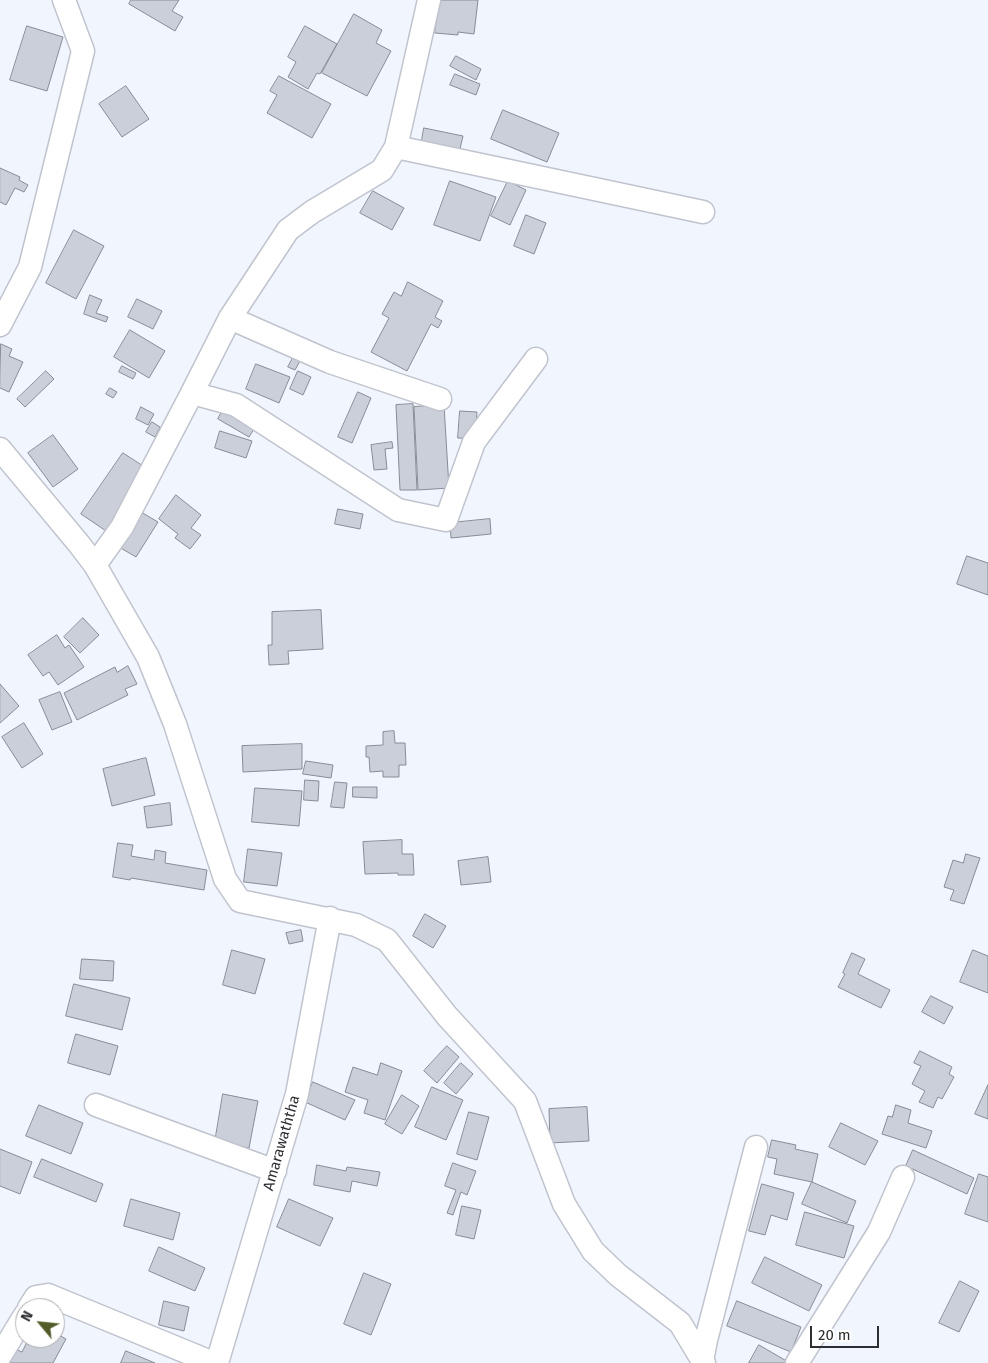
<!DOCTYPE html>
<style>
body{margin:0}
#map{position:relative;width:988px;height:1363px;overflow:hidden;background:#f1f5fd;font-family:"Fira Sans",sans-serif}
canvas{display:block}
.north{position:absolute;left:15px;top:1298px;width:50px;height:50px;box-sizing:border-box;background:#fff;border:1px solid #ababad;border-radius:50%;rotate:298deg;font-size:14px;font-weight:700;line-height:20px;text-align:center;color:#2d2e32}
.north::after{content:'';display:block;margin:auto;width:18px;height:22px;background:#525c2b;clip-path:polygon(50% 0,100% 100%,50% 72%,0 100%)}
.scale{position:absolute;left:810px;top:1326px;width:69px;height:22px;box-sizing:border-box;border:2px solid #2d2e32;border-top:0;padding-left:6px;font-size:15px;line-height:18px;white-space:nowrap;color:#2d2e32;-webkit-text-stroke:4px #fff;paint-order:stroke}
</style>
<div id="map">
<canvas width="988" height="1363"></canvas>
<div class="north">N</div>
<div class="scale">20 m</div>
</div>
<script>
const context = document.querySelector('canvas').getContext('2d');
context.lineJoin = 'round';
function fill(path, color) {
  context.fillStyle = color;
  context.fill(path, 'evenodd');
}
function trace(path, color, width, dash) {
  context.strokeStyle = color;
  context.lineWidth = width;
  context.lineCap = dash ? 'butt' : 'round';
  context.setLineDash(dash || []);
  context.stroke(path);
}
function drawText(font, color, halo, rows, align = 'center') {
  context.font = font + ' "Fira Sans",sans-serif';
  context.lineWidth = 4;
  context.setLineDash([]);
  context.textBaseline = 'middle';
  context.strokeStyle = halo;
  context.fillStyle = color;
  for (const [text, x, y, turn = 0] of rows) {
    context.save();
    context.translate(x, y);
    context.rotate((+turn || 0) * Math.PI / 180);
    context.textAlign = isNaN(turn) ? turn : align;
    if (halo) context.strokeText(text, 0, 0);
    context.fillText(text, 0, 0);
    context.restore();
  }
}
const building = new Path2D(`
 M131 0H179L172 11 183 17 175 31 129 4Z
 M439 0H478L474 34 458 32V35L435 33Z
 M354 14 382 30 376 43 391 51 367 96 322 73Z
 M27 26 63 37 47 91 10 80Z
 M305 26 337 44 320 74 317 73 308 89 288 77 296 62 288 57Z
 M456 56 481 69 476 80 450 66Z
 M455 74 480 84 476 95 450 85Z
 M279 76 331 104 312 138 267 113 277 95 270 91Z
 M126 86 149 119 122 137 99 104Z
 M503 110 559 133 547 162 491 139Z
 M424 128 463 136 459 153 421 146Z
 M0 168 20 177 19 180 28 185 24 192 15 188 6 205 0 202Z
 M450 181 496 197 480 241 434 225Z
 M508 181 526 190 510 225 491 216Z
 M373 191 404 208 392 230 360 213Z
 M526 215 546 223 534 254 514 246Z
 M74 230 104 246 76 299 46 283Z
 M408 282 443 301 435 317 442 321 438 328 431 324 407 371 371 352 389 318 382 314 394 292 401 296Z
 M90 295 102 300 96 313 108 317 106 322 84 314Z
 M137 299 162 311 153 329 128 317Z
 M130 330 165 351 149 378 114 357Z
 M1 344 12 349 9 356 23 362 9 392 0 388Z
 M294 356 301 359 295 370 288 367Z
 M256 364 290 377 279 403 246 389Z
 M122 366 136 373 133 379 119 372Z
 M46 371 54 379 25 407 17 399Z
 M298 371 311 377 303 395 290 389Z
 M110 388 117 392 113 398 106 394Z
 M358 392 371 398 352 443 338 437Z
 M413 404 417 490H400L396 405Z
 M444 405 449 488 418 490 414 407Z
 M141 407 154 414 148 425 136 419Z
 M224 408 256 426 249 437 218 419Z
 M460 411 477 412 475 439 458 438Z
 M152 422 160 427 155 437 146 432Z
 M220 431 252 441 246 458 215 448Z
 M53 435 78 469 53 487 28 453Z
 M392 442 393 448 385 449 387 469 374 470 371 445Z
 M123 453 151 471 109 533 81 514Z
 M176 495 201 515 191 528 201 535 190 549 175 538 178 534 159 519Z
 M338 509 363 514 360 529 335 524Z
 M141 512 158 522 136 557 119 547Z
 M490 519 491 534 451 538 450 523Z
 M967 556 988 563V595L957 584Z
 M321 610 323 649 288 651 289 664 269 665 268 645H272V612Z
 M83 618 99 635 80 653 64 637Z
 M57 635 65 648 69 645 84 667 58 685 49 672 43 676 28 655Z
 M128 666 137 684 125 689 128 695 77 720 64 693 115 667 117 672Z
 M0 684 19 706 0 723Z
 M60 692 72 722 52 730 39 700Z
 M24 723 43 754 22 768 2 737Z
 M394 731 395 743H405L406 765H399V777H383V771L370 772 369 757H366V746L383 745V732Z
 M302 744V769L243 772 242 746Z
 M146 758 155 795 112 806 103 769Z
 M306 761 333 765 331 778 303 774Z
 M305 780 319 781 318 801 304 800Z
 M335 782 347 783 344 808 331 807Z
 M353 787H377V798L353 797Z
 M255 788 302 791 299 826 252 822Z
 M170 803 172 825 147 828 144 807Z
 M402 840V854H413L414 875H398V873L365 874 363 842Z
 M118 843 133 845 131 856 154 860 155 850 166 852 165 863 207 870 204 890 131 878 130 880 113 877Z
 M248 849 282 853 277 886 244 882Z
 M966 854 980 858 964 904 950 900 954 890 944 887 953 860 963 863Z
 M488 857 491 882 461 885 458 861Z
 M425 914 446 926 433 948 413 936Z
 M301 930 303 941 289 944 286 933Z
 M232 950 265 959 255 994 223 985Z
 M973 950 988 956V993L960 982Z
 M852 953 865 959 858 974 890 990 881 1008 838 987 845 974 843 973Z
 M82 959 114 961 113 981 80 979Z
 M74 984 130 998 122 1030 66 1016Z
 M931 996 953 1007 944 1024 922 1012Z
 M76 1034 118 1046 110 1075 68 1063Z
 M447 1046 459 1057 437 1083 424 1071Z
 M920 1051 952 1067 949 1074 954 1077 942 1099 938 1097 933 1108 919 1102 925 1091 912 1084 921 1066 914 1063Z
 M381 1063 402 1071 385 1120 364 1113 368 1100 345 1092 353 1067 377 1075Z
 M461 1063 473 1074 456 1094 444 1083Z
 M313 1082 355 1100 345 1120 305 1102Z
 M988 1085V1119L975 1114Z
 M432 1087 463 1100 446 1140 415 1127Z
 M223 1094 258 1101 249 1148 215 1142Z
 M402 1095 419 1106 402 1134 385 1124Z
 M39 1105 83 1123 71 1154 26 1136Z
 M896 1105 911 1110 908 1123 932 1131 926 1148 882 1134 888 1116 892 1117Z
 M587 1107 589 1141 550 1143 549 1109Z
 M469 1112 489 1117 477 1160 457 1154Z
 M841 1123 878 1141 865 1165 829 1147Z
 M772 1140 796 1145 795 1149 818 1154 812 1182 774 1174 777 1159 768 1157Z
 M0 1149 32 1162 20 1194 0 1186Z
 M913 1150 974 1178 967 1194 906 1166Z
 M42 1159 103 1184 96 1202 34 1177Z
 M453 1163 476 1171 467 1195 461 1192 453 1215 447 1213 456 1190 445 1186Z
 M317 1165 346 1171 347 1167 380 1172 377 1186 352 1181 350 1192 314 1185Z
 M979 1174 988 1177V1222L965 1214Z
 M812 1182 856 1201 847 1223 802 1204Z
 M762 1184 794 1193 787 1220 771 1215 765 1235 749 1231Z
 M131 1199 180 1213 173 1240 124 1226Z
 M289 1199 333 1218 320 1246 277 1227Z
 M462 1206 481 1210 474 1239 456 1235Z
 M805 1212 854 1226 844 1258 796 1245Z
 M159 1247 205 1268 195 1291 149 1271Z
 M765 1257 822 1285 809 1311 752 1283Z
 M364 1273 391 1284 371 1335 344 1324Z
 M960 1281 979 1291 959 1332 939 1323Z
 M164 1301 189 1307 184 1331 159 1325Z
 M737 1301 801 1327 791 1352 727 1326Z
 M55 1333 66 1339 53 1363H0L7 1345 22 1352 29 1338H55Z
 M759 1345 790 1363H749Z
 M126 1351 155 1363H121Z`);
const minor = new Path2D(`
 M396 147 703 212
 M230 318 330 362 440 399
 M0 325 30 267 83 51 64 0
 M192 393 230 318 288 230 312 212 382 170 396 147 429 0
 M0 449 79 544 95 565 148 657 175 724 225 879 240 901 356 925 387 940 447 1016 525 1101 564 1204 593 1251 618 1275 680 1323 704 1363
 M95 565 122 527 192 393 236 405 398 510 446 520 474 442 536 359
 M96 1105 275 1171
 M29 1308 36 1297 48 1295 213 1363
 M0 1356 25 1315
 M702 1361 706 1340 756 1147
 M217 1363 297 1094 330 918
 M797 1363 879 1232 903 1177`);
const streetNames = [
 ["Amarawaththa",282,1143,-74]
];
fill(building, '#cbcfd9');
trace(building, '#888c96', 1);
trace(minor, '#c0c4ce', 25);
trace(minor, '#fff', 22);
drawText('15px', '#2d2e32', '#fff', streetNames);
</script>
